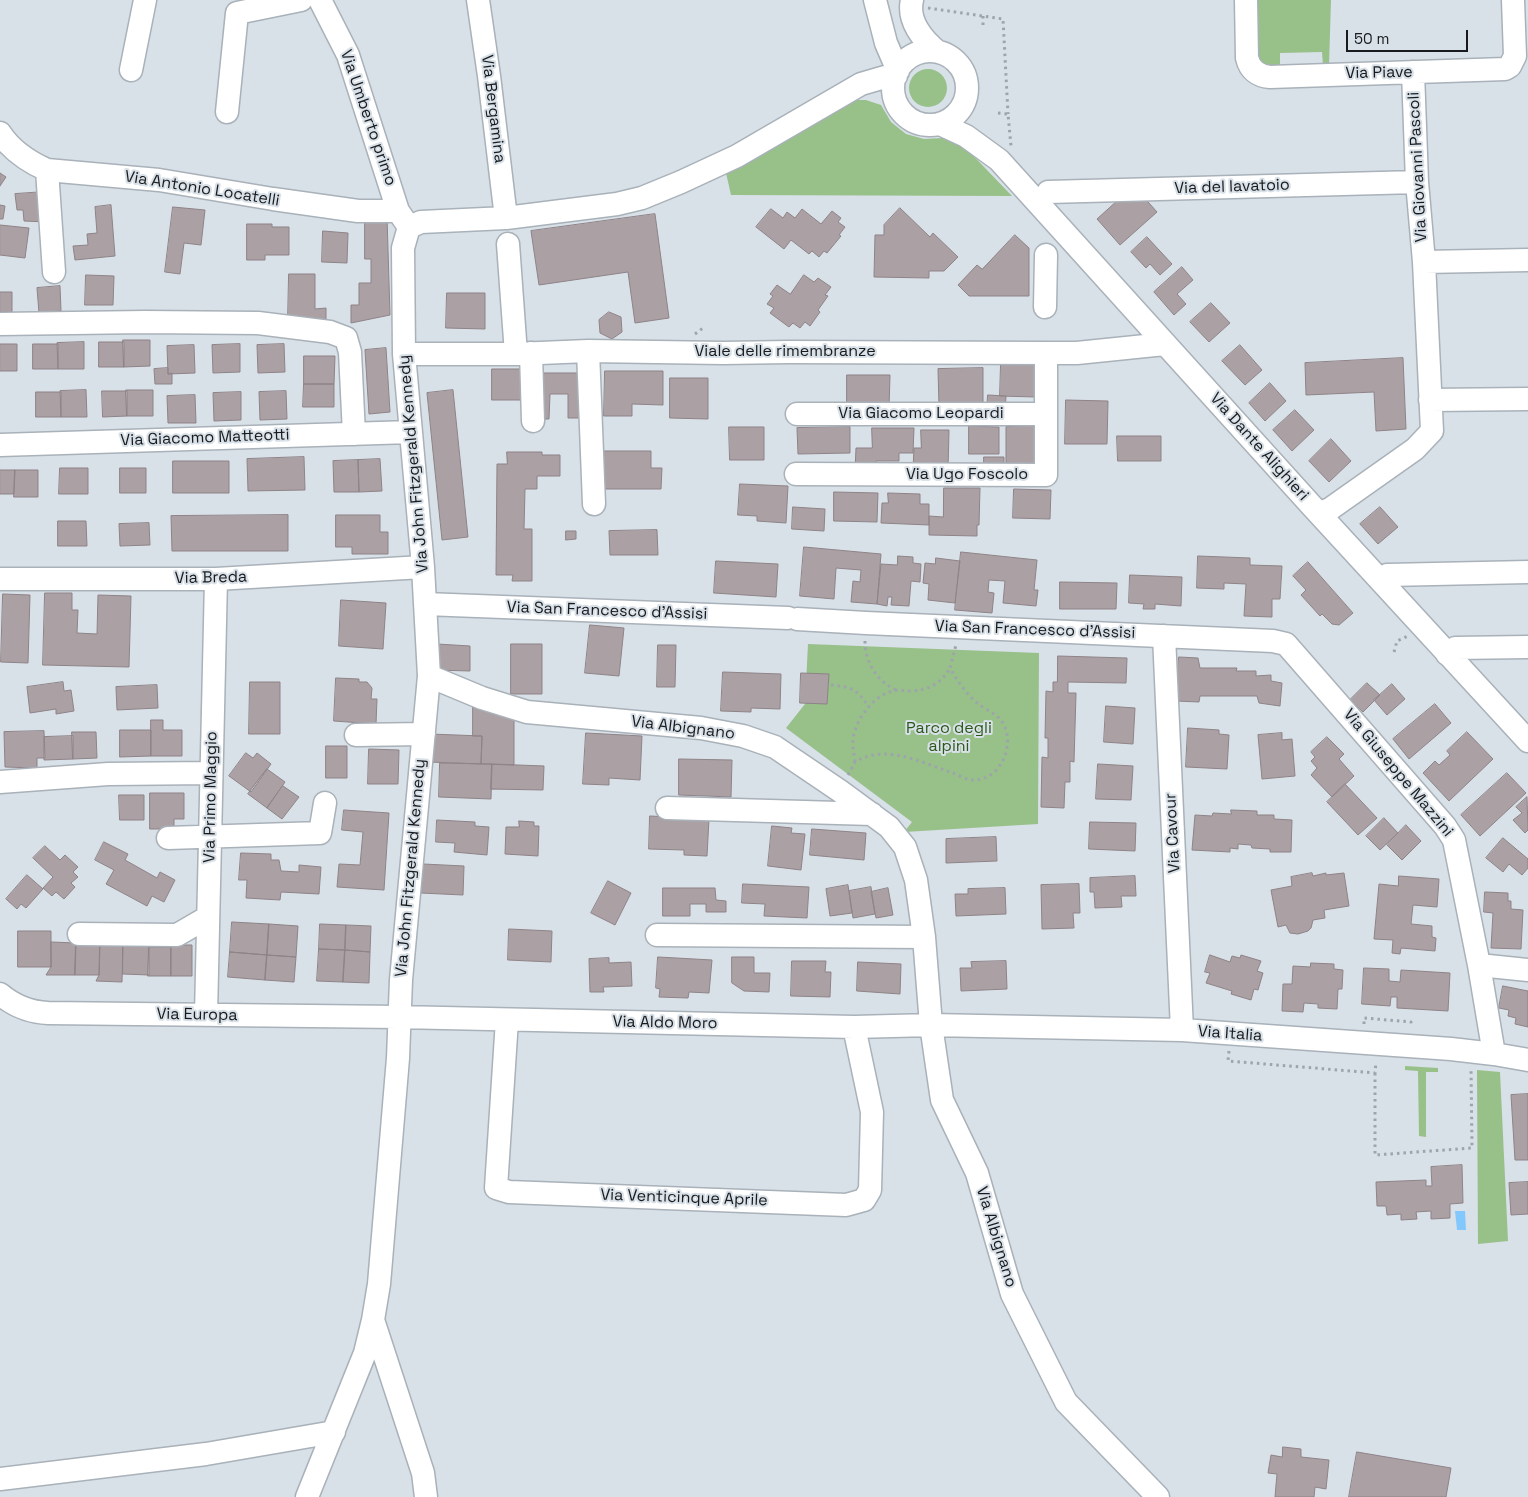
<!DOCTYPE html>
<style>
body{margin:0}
#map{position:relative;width:1528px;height:1497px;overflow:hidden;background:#d8e0e8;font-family:"Space Grotesk",sans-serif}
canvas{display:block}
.scale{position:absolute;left:1346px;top:30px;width:122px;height:22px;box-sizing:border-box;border:2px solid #181a1d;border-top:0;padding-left:6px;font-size:15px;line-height:18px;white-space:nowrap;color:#181a1d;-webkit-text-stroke:4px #d8e0e8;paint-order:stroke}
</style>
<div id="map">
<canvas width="1528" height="1497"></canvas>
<div class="scale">50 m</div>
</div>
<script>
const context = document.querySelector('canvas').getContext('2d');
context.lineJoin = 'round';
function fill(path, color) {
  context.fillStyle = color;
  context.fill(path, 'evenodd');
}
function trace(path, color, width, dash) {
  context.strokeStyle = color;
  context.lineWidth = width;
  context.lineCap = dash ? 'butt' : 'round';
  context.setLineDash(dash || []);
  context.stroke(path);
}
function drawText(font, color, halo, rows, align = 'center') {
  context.font = font + ' "Space Grotesk",sans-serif';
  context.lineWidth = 4;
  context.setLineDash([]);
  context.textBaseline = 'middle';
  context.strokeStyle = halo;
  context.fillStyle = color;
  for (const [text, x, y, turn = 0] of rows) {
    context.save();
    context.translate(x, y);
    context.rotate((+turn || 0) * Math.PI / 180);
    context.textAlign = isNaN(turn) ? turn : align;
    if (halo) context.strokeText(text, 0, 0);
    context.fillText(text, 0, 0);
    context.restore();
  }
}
const green = new Path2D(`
 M1253 0H1331L1329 65H1323L1322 52 1280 53V66L1261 67 1256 62Z
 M909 88a19 19 0 1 1 38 0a19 19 0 1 1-38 0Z
 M855 100H866L881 105 891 122 906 134 924 139 942 138 961 143 1012 196 731 195 726 173Z
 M808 644 1039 653 1038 824 904 832 912 822 786 728 805 704Z
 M1405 1066 1438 1068V1072H1426V1137L1419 1136 1418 1071 1405 1070Z
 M1477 1070 1500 1072 1508 1241 1478 1244Z`);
const water = new Path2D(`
 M1455 1211H1465L1466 1230H1457Z`);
const building = new Path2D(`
 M0 173 6 177 0 186Z
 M44 192 47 222 24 221 23 210H17L15 194Z
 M1141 194 1157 212 1120 245 1097 219 1118 200Z
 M0 205 5 206 3 219H0Z
 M111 205 115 256 75 260 73 246 88 245 87 234 97 233 95 207Z
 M173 207 205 210 201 245 184 243 180 274 165 272Z
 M900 208 930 237 933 233 958 257 944 271H929V278L874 277 875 235H884V225Z
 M771 209 783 218 787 212 795 218 802 209 821 224 832 211 841 218 838 222 845 227 839 235 841 236 827 253 824 251 819 257 812 251 809 254 791 240 784 249 756 227Z
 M655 214 669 318 635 323 628 272 539 285 531 231Z
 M365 216 387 217 390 315 351 323V305H359V283H371V259H365Z
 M247 224H272V227H289V255H265V260H247Z
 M0 225 29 228 25 258 0 255Z
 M323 231 348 233 347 263 322 262Z
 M1015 235 1029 248V296H969L958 285 977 265 982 269Z
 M1147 237 1172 264 1160 275 1150 264 1146 268 1131 252Z
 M1182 267 1193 280 1177 294 1186 304 1174 315 1154 292Z
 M289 274H315V309L326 308V323L288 319Z
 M86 275 114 276 113 305H85Z
 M804 275 814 282 818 278 831 287 825 295 828 296 818 310 820 312 810 326 805 322 800 328 793 323 789 327 770 313 774 308 767 304 773 296 770 294 777 285 790 294Z
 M60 286 61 311 39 313 37 288Z
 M0 292H12V312H0Z
 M447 293H485V329L446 328Z
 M1211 303 1230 323 1209 342 1190 322Z
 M609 312 621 317 622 332 612 339 600 333 599 320Z
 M123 340H150V366L124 367Z
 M84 342V369H58L57 343Z
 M99 342H124V367H99Z
 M0 344H17V371H0Z
 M33 344H58V369H33Z
 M240 344V372L213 373 212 345Z
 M284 344 285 372 258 373 257 345Z
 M194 345 195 373 168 374 167 346Z
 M1240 345 1262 370 1245 385 1222 361Z
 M386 348 390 412 369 414 365 350Z
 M304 356H335L334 384H304Z
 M1403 358 1406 429 1376 431 1374 392 1306 395 1305 363Z
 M1001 363 1036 364V397L1000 396Z
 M168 368V374L172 373V384H155L154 369Z
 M983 368V405L939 406 938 369Z
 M492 369H523V400H492Z
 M605 371H663V405L632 404V416H604Z
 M536 373H580V418H568V394H550L549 419H536Z
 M847 375H890L889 408H847Z
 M670 378H708V419L670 418Z
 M1270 383 1286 401 1265 421 1249 403Z
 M304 384H334V407H303Z
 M86 390 87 417H61L60 391Z
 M126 390H153V416H127Z
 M453 390 468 537 442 540 427 393Z
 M102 391H127V416L103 417Z
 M286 391 287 419 260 420 259 392Z
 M36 392H61V417H36Z
 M241 392V420L214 421 213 393Z
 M195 395 196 423H168L167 396Z
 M988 395 1006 396 1005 412 987 411Z
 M1066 400 1108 401 1107 444H1065Z
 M1295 410 1314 430 1292 451 1273 430Z
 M969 426 999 427V454H969Z
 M1036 426 1037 464H1006V427Z
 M729 427H764V460H730Z
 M850 427V453L798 454 797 428Z
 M872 428H914L913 453H899V461H876V471H855L856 448H872Z
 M921 430H949L948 470 913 469 914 448H921Z
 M1117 436H1161V461H1118Z
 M1331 439 1351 461 1329 482 1309 461Z
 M603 451H651V468H662L661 489H603Z
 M507 452H542V455H560V476H537V489H525L524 529H532V581H512L513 575H496L497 464H507Z
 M304 457 305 490 248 491 247 459Z
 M984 457H1004V472H984Z
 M380 459 382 491 359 492 358 460Z
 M358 460 359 492H334L333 461Z
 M173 461H229V493H173Z
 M60 468H88V494H59Z
 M120 468H146V493H120Z
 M0 470H15L14 494H0Z
 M15 470H38V497H14Z
 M740 484 788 486 786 523 757 521V516L738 515Z
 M944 488H980L979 525H977V536L929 535V516L943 517Z
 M1014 489 1051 490 1050 519 1013 518Z
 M834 492 878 493 877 522 834 521Z
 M888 493 920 494V504H929V525L881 523 882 503H888Z
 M793 507 825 509 824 531 792 529Z
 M1380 507 1398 527 1378 544 1360 524Z
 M288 515V551H172L171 516Z
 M336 515H380V532H388V554H352V547H336Z
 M58 521H86L87 546H58Z
 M149 523 150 545 120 546 119 524Z
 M657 530 658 555H610L609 531Z
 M566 531H576V539L566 540Z
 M804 547 881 554 877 604 851 602 853 581 860 582 861 570 836 568 834 599 800 596Z
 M961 552 1037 560 1034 590H1038L1036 606 1003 603 1005 581 989 580 988 592 994 593 992 613 955 610Z
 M898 556 913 557V563L921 564 920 582 911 581 909 606 891 605 892 597H888L887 606 877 604 881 564 897 565Z
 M1198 556 1250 558V565L1282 566 1280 599H1272V617L1244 616 1246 584 1224 583V589L1197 588Z
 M936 558 960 561 955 603 928 600 929 584 923 583 925 563 935 564Z
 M716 561 778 564 776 597 714 593Z
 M1308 562 1353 613 1339 625 1332 624 1322 614 1320 616 1301 595 1306 590 1293 576Z
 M1130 575 1182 577 1181 606 1155 604V609H1143L1144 604 1129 603Z
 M1060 582 1117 583 1116 609H1060Z
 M45 593H72V610H78L77 633 97 634 98 595 131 596 129 667 43 665Z
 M3 594 30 595 28 663 1 662Z
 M341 600 386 603 383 649 339 646Z
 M590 625 624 628 619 676 585 673Z
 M437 644 470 646V671L436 670Z
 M511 644H542V694H511Z
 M658 645H676L675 687H657Z
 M1058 656 1127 658 1126 683 1068 682V693H1076L1074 762 1070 761V782H1065L1064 808 1041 807 1042 757 1048 758V738H1045L1046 691 1053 692V682H1057Z
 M1179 657 1198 658 1200 668H1237L1236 671H1256V676L1271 675V681L1282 683 1280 706 1259 703 1257 696H1200L1199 702 1176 701Z
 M723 672 781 674 780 709 751 708V712L721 711Z
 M801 673 829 674 827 704 800 703Z
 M336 678 359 679V682H367L372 688 371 699H377L376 724 334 721Z
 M63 682 64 691 71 690 74 711 56 714V709L30 713 27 687Z
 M250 682H280V734H249Z
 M1367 683 1380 695 1363 712 1350 700Z
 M1392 684 1405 699 1387 715 1374 700Z
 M157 685 158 708 117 710 116 687Z
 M473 701 514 715V765L481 764 482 736H473Z
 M1435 704 1451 723 1409 759 1393 739Z
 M1106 706 1135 708 1133 744 1104 742Z
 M151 720H163V730H182V756H151Z
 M1188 728 1219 730V734L1229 735 1227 769 1186 767Z
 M120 730H151V756L120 757Z
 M44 731 45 758H37V768L5 767 4 732Z
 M72 732H96L97 758 73 759Z
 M1467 732 1493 759 1449 801 1423 773 1435 761 1439 765 1450 755 1447 751Z
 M586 733 642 736 640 780 609 778V785L583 784Z
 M1282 733V740L1292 739 1295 776 1262 779 1258 735Z
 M430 734 482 736 481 764 429 762Z
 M73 736V759L44 760V737Z
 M1327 737 1344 754 1339 759 1354 776 1332 797 1311 775 1317 768 1311 761 1315 757 1311 752Z
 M326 746H347V778H326Z
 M369 749 399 750 398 784H368Z
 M246 753 253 758 257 753 271 764 251 792 229 776Z
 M679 759 732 760 731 797 679 795Z
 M440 763 492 764 491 799 439 797Z
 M492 764 544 766 543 790 491 789Z
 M1098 764 1133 766 1131 800 1096 799Z
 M267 769 285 782 267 808 248 794Z
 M1507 773 1526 793 1480 836 1461 815Z
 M1345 784 1377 818 1358 835 1327 802Z
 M283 786 299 797 282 819 267 808Z
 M150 793H184V819H174V829H150Z
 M119 795H144V820H120Z
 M1527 797 1528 830 1525 833 1513 820 1522 813 1516 807Z
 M344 810 389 813 384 890 337 887 339 864 360 865 363 832 342 830Z
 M1231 810 1257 811V815H1274V819L1292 820 1291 852H1270V849L1252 848 1251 845 1238 844V849L1230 848V852L1192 850 1195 815 1212 816 1213 813 1231 814Z
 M650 816 709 819 707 856 684 855V850L649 849Z
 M1384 818 1398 833 1380 850 1366 836Z
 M437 820 475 822V826L489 827 487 855 454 852 455 843 436 842Z
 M519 821 534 822V826H539L538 856 505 854 506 827H519Z
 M1090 822 1136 823 1135 851 1089 849Z
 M1406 825 1421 841 1402 860 1387 845Z
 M772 826 792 828 791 833 805 834 801 870 768 866Z
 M812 829 866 833 864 860 810 855Z
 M996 837 997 861 946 863V839Z
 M1503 838 1528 859V868L1522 875 1509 864 1503 872 1486 858Z
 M104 842 128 854 125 860 157 878 160 872 175 880 164 902 152 896 147 906 106 884 114 870 95 860Z
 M45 846 60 860 65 855 78 867 73 872 78 877 71 883 75 887 64 899 56 892 52 896 43 888 53 877 33 858Z
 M241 853 271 854V860H279L281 871 299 872V865L321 867 319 894 281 892 280 900 246 898 247 880H239Z
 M423 864 464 866 463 895 421 893Z
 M1312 873 1313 876 1326 873V875L1344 873 1349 906 1324 910 1325 918 1313 920 1311 928 1308 931 1298 934 1290 933 1286 925 1278 927 1271 890 1292 886 1291 877Z
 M27 875 43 889 26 908 21 904 17 909 6 899Z
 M1135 876 1136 896H1121L1122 907 1095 908 1094 892H1090V878Z
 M1399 876 1439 879 1437 907 1413 905 1411 924 1432 926V937L1436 938 1435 951 1401 948 1400 954 1392 953 1393 940 1374 939 1379 884 1398 886Z
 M608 881 631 893 615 925 591 913Z
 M743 884 809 887 807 918 764 916 765 904 742 903Z
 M1079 884 1080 913H1073L1074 928 1042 929 1041 885Z
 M848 885 852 913 830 916 826 889Z
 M871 887 875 914 853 918 849 891Z
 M663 888H715L716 900 726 901V912H706V904H690V916H663Z
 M888 888 893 915 876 918 871 892Z
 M1005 888 1006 914 956 916 955 894H968V889Z
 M1485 892 1508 893V901H1511V909L1523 910 1521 949 1491 948 1493 913 1484 912Z
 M232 922 269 924 267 955 230 952Z
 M269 924 298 926 296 957 267 955Z
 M320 924 346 925 345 950 319 949Z
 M346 925 371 926 370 952 345 950Z
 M509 929 552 931 551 962 508 960Z
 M18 931H51V967H18Z
 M51 942 76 943 75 975H46L51 967Z
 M76 943 100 944 99 975H75Z
 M100 944H123L122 982 96 981 99 975Z
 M123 944H149V975L123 974Z
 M171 945H192V976H171Z
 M149 947H171V976H148Z
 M319 949 345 950 343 982 317 981Z
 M345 950 370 952 369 983 343 982Z
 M230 952 267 955 265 980 228 977Z
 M267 955 296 957 294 982 265 980Z
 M1210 955 1230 962 1232 956 1240 958 1241 955 1261 961 1257 971 1263 973 1258 990 1254 989 1251 1000 1231 994 1232 991 1206 983 1210 973 1205 972Z
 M658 957 712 960 709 993 689 992 688 998 659 997 660 989 656 988Z
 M732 957H754V973H770L769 992 744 991 732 983Z
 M609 958V963L631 962 632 986 603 987 604 992H590L589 959Z
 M792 961H826L825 972H831L830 997 791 996Z
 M1006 961 1007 989 961 991 960 968H972L971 962Z
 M858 962 901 964 900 994 857 991Z
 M1311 963 1334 964V969L1343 970 1342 989H1338L1337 1009 1318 1008V1004L1304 1003 1303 1012 1282 1011 1283 984H1292L1293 966 1310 967Z
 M1364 968 1389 969V981L1400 982 1401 970 1450 973 1448 1011 1397 1008V997H1391L1390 1006 1362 1004Z
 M1503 986 1528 991V1027L1515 1024 1516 1018 1508 1016 1509 1010 1499 1008Z
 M1528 1094V1160H1515L1511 1095Z
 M1462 1165 1463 1203 1450 1204V1218L1431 1219V1211L1416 1212 1417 1219 1401 1220V1214L1387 1215 1386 1206H1377L1376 1182 1426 1180V1186H1432L1431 1167Z
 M1528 1182V1214L1511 1215 1509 1183Z
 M1283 1447 1301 1449V1457L1329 1460 1326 1489 1315 1487 1314 1497H1275L1277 1474 1268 1473 1271 1455 1282 1457Z
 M1357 1452 1451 1468 1446 1497H1349Z`);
const path = new Path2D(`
 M928 8 1003 19 1008 114
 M983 16V27
 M998 113 1008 114 1011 146
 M695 334 703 328
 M865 641C865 663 877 681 896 690
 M1394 652 1397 641 1408 636
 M831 685C853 687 856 689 869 707
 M855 762C854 754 852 746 853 739 856 718 875 693 897 690 901 690 905 691 909 691 927 691 941 684 950 668
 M848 775 855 762C886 743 922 763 953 773 958 775 965 779 971 780 999 782 1015 748 1004 725 998 713 984 710 975 701 964 691 957 680 950 668L956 645
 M1364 1024V1018L1411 1022V1027
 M1229 1051 1228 1061 1375 1073 1376 1062
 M1375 1073V1155L1472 1148 1471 1069`);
const minor = new Path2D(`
 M320 0 348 55 398 211
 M478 0 489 76 506 218
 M875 0 886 43 898 71
 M912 0C907 21 923 40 938 52
 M1246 0 1247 58C1250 70 1258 76 1270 77L1505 69 1510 66 1515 56 1513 0
 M893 88a37 37 0 1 1 74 0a37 37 0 1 1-74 0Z
 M131 70 145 0
 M227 112 237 13 301 0
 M940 124 966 136 999 160 1311 505 1528 741
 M0 133C11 150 29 162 47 170L159 180 273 199 358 211H398L409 227
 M47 170 54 272
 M1048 192 1417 182
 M409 227 421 222 506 218 617 204 642 198 681 182 737 156 861 84 885 77 896 76
 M508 244 516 354
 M1424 262 1528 260
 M1045 307 1046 255
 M0 324 145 322 258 323 330 332 346 338 350 352 354 434
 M588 351 594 504
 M531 353 533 421
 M404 354H516L588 351 723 353 789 352 1046 353H1077L1165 344
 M1430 400 1528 399
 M797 414H1046
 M0 445 411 432
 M796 474 1046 475V353
 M1319 513 1330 509 1415 449 1432 431 1424 262 1417 182 1413 72
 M0 579H216L423 567
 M1379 579 1387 575 1528 572
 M425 604 788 618
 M797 619 866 623 1273 641 1286 644 1445 826 1454 840 1479 965 1494 1054
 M1164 636 1182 1030
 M1447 654 1455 648 1528 647
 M429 676 482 698 527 712 701 728 743 736 775 747 840 791 889 827 905 847 916 880 924 937 931 1025 942 1100 977 1173 1012 1294 1066 1402 1158 1497
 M356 735 424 734
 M0 782 108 774 211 773
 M667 808 872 814
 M168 838 320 833 325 803
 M79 934 177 935 208 917
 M657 935 924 937
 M1479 965 1528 970
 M0 994C14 1006 29 1012 48 1013L398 1017 854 1027 931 1025 1182 1030 1451 1049 1494 1054 1528 1060
 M206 1015 216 579
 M507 1020 496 1188 509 1192 846 1205 864 1200 870 1190 872 1112 854 1027
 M373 1320 423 1473 426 1497
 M0 1479 206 1454 334 1432
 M307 1497 365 1353 373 1320 379 1284 398 1058 401 980 429 676 423 567 404 354 403 248 409 227`);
const streetNames = [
 ["Via Piave",1379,73,-1],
 ["Via Bergamina",493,109,83],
 ["Via Umberto primo",368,118,71],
 ["Via Giovanni Pascoli",1418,167,-93],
 ["Via del lavatoio",1232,187,-2],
 ["Via Antonio Locatelli",202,189,9],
 ["Viale delle rimembranze",785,352],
 ["Via Giacomo Leopardi",921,414],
 ["Via Giacomo Matteotti",205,438,-2],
 ["Via Dante Alighieri",1259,447,48],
 ["Via John Fitzgerald Kennedy",414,464,-95],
 ["Via Ugo Foscolo",967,475],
 ["Via Breda",211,578,-1],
 ["Via San Francesco d'Assisi",607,611,2],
 ["Via San Francesco d'Assisi",1035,630,2],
 ["Via Albignano",683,728,7],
 ["Via Giuseppe Mazzini",1398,773,50],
 ["Via Primo Maggio",211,797,-89],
 ["Via Cavour",1173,833,-93],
 ["Via John Fitzgerald Kennedy",411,868,-85],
 ["Via Europa",197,1015,1],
 ["Via Aldo Moro",665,1023,1],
 ["Via Italia",1230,1034,4],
 ["Via Venticinque Aprile",684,1198,2],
 ["Via Albignano",996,1237,73]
];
const parkNames = [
 ["Parco degli",949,729],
 ["alpini",949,747]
];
fill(green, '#98c089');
fill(water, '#83c8fc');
fill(building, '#aba0a4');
trace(building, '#8e8387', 1);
trace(minor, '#a9b1b9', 25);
trace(path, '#9ea4ab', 3, [2.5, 4]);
trace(minor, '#fff', 22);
drawText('16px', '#181a1d', '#d8e0e8', streetNames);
drawText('16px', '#2b5818', '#d8e0e8', parkNames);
</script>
